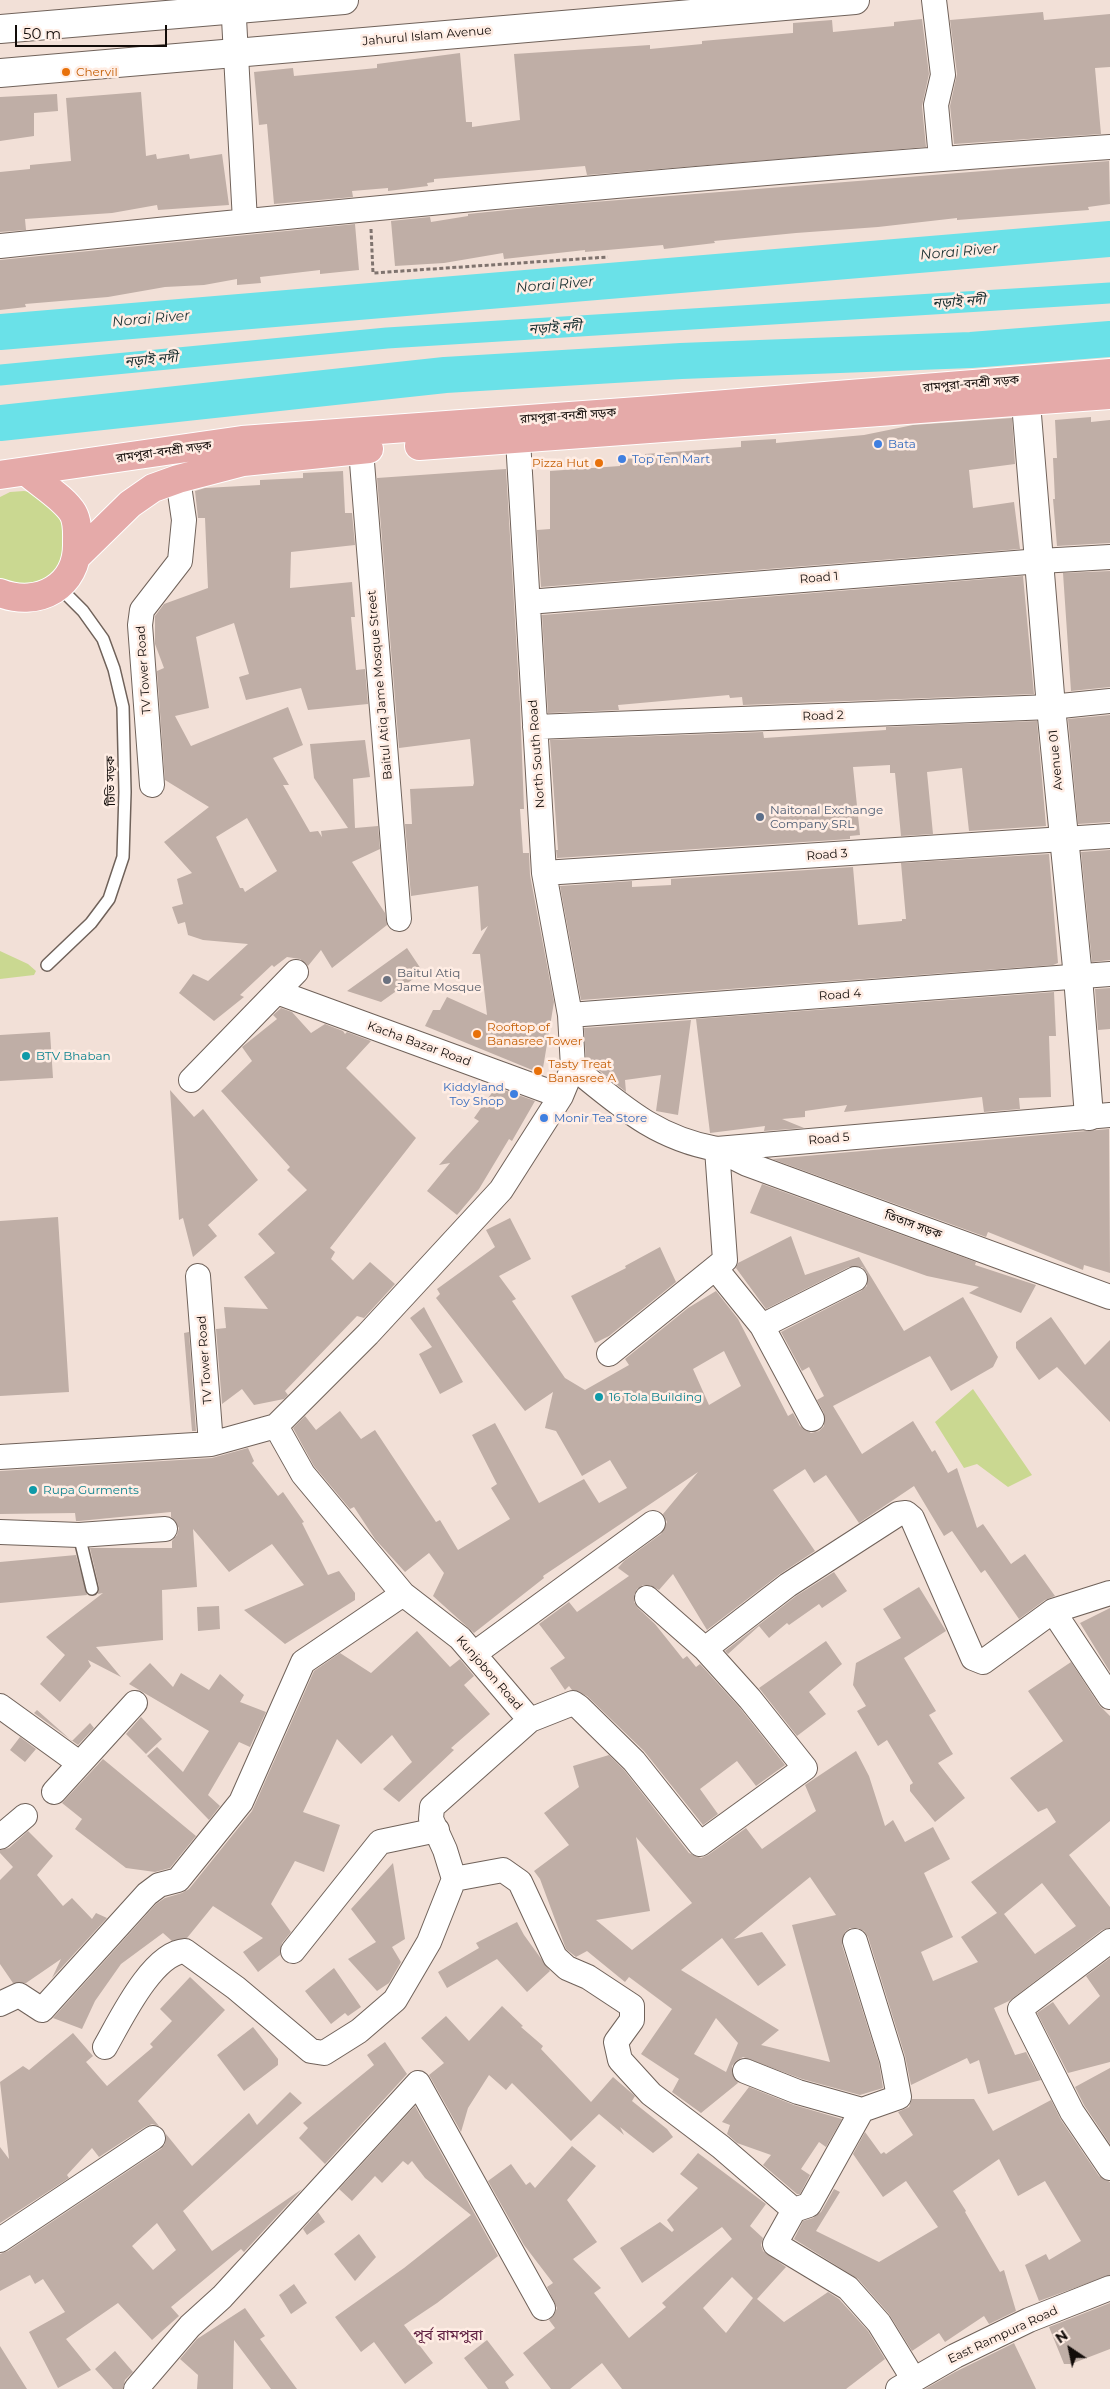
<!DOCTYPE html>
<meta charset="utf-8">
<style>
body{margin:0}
#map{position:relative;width:1110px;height:2389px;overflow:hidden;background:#f2e0d7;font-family:Montserrat,sans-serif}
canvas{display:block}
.north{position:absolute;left:1045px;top:2324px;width:50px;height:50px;-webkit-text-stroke:4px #ffede4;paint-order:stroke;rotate:326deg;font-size:14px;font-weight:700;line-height:20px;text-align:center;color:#120c09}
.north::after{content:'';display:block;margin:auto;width:18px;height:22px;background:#120c09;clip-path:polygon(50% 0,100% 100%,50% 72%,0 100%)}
.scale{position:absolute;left:15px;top:25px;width:152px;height:22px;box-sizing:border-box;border:2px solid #120c09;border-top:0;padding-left:6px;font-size:15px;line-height:18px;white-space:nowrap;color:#120c09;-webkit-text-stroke:4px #ffede4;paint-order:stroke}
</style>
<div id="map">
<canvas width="1110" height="2389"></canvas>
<div class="north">N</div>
<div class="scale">50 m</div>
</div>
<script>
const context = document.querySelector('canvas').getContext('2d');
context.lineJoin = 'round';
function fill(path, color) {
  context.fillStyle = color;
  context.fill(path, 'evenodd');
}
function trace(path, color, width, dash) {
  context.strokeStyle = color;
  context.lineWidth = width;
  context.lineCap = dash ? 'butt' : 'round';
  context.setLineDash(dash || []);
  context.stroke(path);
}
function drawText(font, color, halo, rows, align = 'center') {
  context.font = font + ' Montserrat,"Noto Sans Bengali",sans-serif';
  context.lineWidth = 5;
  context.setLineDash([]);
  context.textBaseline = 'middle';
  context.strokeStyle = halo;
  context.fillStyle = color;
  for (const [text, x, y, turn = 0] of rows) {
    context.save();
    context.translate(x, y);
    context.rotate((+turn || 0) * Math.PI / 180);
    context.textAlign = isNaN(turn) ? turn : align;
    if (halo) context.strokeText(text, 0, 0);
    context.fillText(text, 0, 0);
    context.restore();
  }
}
const green = new Path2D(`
 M24 491C55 496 56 508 71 533 67 544 64 560 58 570 46 587 16 588 0 578V497L10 492Z
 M0 951 28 964 36 971 34 975 0 979Z
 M973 1389 1032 1475 1008 1487 977 1464 964 1468 935 1422Z`);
const canal = new Path2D(`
 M0 375 387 338 1110 293`);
const river = new Path2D(`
 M0 332 1110 239
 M0 423 445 375 681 361 971 350 1110 339`);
const building = new Path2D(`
 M1043 12 1044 20 1110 14V67L1095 68 1101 134 954 144 950 106 957 74 950 20Z
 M922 19 929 74 922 106 926 147 587 175 585 166 434 179V182L427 183 428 186 388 191V188L352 191 353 197 274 204 267 124 259 125 254 72 293 68 294 76 377 68V64L460 53 466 122H472V127L520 120 514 54 650 45V49L702 44V41L793 33V23L832 20 833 32 894 26V22Z
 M141 92 146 156 156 154 157 159 189 154 190 159 222 154 229 205 158 210 157 205 112 213 25 219 26 230 0 232V172L30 169V165L71 161 66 98Z
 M57 94 58 111 34 113V136L0 141V97Z
 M1109 161 1110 204 1088 207 1089 210 957 220V218L878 227 796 233 714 241 715 243 664 249 663 245 585 252V250L504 259 503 253 444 263 395 266 391 221 430 217 431 222 468 216V214L556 205Z
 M355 224 359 270 320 274V270L260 277 261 283 237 285V279L204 285 165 287 108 297 25 304 26 307 0 310V260Z
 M1091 417V422L1110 420V543L1057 546 1053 499H1055L1053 458H1057L1055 420Z
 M1012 418 1015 464 969 470 973 508 1014 502 1020 549 541 587 537 530 550 529V471L620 466V459L646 458 645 454 741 447V441L776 439V443L864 435 913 425Z
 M506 469 520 704 524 809H520L523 853H529L530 875 554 1002 542 1074 425 1026 433 1010H440L447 997 487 1015 480 954H472L488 926 481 931 478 886 411 896 405 824H412L410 789 473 786 474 783 470 739 399 748 377 478Z
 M343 471 345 513H352L355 545 291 552 290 588 352 582 355 617H351L356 670 365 669 368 704 308 710 301 688 246 700 239 677 249 674 234 623 196 637 209 708 175 716 191 746 288 707 303 745 273 758 289 785H283L310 832 318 831 322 837 321 831 348 828 314 778 310 744 365 740 370 777 353 779 355 828 378 826 380 849 352 862 385 913 387 925 332 968 321 950 308 966 300 959 287 957 274 967 272 965 240 995 244 997 214 1021 179 993 193 974 208 981 248 944 203 940 188 935 185 922 178 924 172 907 183 904 177 879 192 873 164 842 209 807 165 780 157 671 164 668 155 644V616L164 604 208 588 205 518H198L195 491 205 488 260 485V480L303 478V473ZM247 818 277 871 245 892 243 888H240L216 837Z
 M1110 571V687L1071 691 1063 573Z
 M1023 576 1034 694 743 705 742 697 730 698 729 695 618 705 619 710 548 713 542 615Z
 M1110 715V822L1078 824 1068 719Z
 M1037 721 1046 826 969 831 962 768 927 772 933 834 901 836 895 773H890V765L853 767 860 835 850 836V839L557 858 556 850H558L550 740 763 732 764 738 886 730V727Z
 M1110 850V960L1092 962 1081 852Z
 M1049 854 1058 963 1053 965 581 1000 560 886 632 881V887L671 885V879L853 867 858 925 902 921V919H906L901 863Z
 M407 948 423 972 381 1002 347 991Z
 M1110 988V1029L1098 1030 1095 989Z
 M1054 992 1056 1036H1049L1051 1097 1019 1098 1020 1109 984 1112 982 1097 844 1112 847 1105 805 1111V1117L782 1119 804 1128 764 1131 765 1126 710 1133 696 1019Z
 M281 1008 292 1012 311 1033 325 1024 343 1031 345 1034 347 1032 371 1041 346 1068 416 1138 330 1248 335 1252 331 1259 353 1280 370 1262 395 1284 364 1318 357 1316 285 1391 288 1395 284 1399 254 1405 242 1389 222 1404 216 1329 226 1328 224 1307 268 1309 244 1277 275 1253 258 1234 307 1190 287 1170 290 1167 221 1091 252 1061 242 1047 277 1019 273 1015Z
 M691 1020 678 1115 656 1111 661 1075 625 1080 626 1092 586 1060 584 1028Z
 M50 1032 53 1078 0 1081V1035Z
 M496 1087 535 1101 512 1141 509 1139 479 1189 457 1215 427 1191 450 1163 439 1165 479 1121 474 1118Z
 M170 1090 194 1117 203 1109 258 1180 208 1225 217 1236 193 1257 183 1218 179 1220Z
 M1109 1129 1110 1273 1084 1265 1083 1270 988 1232 986 1237 772 1159Z
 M762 1184 976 1262 975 1265 1036 1285 1021 1313 969 1293 979 1287 927 1276 750 1213Z
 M58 1217 69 1392 0 1396V1221Z
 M510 1218 531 1259 499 1276 516 1299 512 1301 565 1378 585 1390 629 1365 625 1359 688 1308 716 1291 738 1319 788 1416 793 1413 800 1426 811 1433 819 1431 824 1426V1413L817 1400 824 1396 809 1367 802 1371 781 1332 861 1291 867 1286V1273L862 1267H849L766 1309 736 1268 738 1263 791 1236 805 1275 859 1257 904 1331 963 1297 998 1357 993 1367 951 1391 930 1356 833 1406 862 1454 913 1421 932 1452 935 1450 948 1473 957 1468 977 1528 983 1524 1011 1564 1025 1554 1055 1596 1045 1600 1019 1619 985 1570 981 1573 952 1531 944 1536 914 1486 859 1523 826 1475 814 1483 805 1469 773 1490 815 1551 780 1574 707 1630 673 1574 659 1590 650 1585H643L637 1589 634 1595V1602L638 1608 655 1624 683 1659 687 1656 696 1667 700 1664 740 1708 785 1765 756 1786 737 1761 700 1789 718 1814 703 1825 644 1751 587 1696 572 1690 569 1686 565 1690 550 1668 565 1658 539 1624 569 1602 577 1612 629 1576 618 1568 624 1561 661 1534 667 1522 663 1514 698 1472 543 1576 544 1578 474 1633 433 1596 444 1573 429 1553 405 1572 375 1539 354 1507 350 1509 314 1466 293 1428 305 1416 316 1430 340 1411 361 1439 375 1430 436 1522 440 1520 458 1550 510 1519 491 1488 497 1484 472 1435 495 1423 539 1503 584 1479 599 1503 627 1488 610 1460 582 1476 556 1431 545 1428 553 1392 525 1411 436 1298 440 1294 437 1289 495 1247 486 1230ZM724 1351 741 1386 709 1405 693 1369Z
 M660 1247 676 1282 609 1336 595 1343 571 1296 626 1268 625 1266Z
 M424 1307 463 1382 440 1394 419 1354 432 1347 410 1318Z
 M1051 1317 1085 1365 1110 1340V1422L1057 1367 1039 1380 1016 1348V1342Z
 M189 1332 196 1431H192L184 1333Z
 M248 1448 254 1461 252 1463 278 1496 283 1492 304 1522 302 1523 328 1575 339 1571 355 1593V1600L285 1644 244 1610 304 1585 272 1544 229 1572 193 1529 197 1587 162 1590 163 1640 96 1647 121 1677 88 1660 91 1666 60 1702 40 1684 65 1655 46 1637 103 1593 98 1594 99 1587 90 1548H172V1541L177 1535 179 1528 171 1517V1512L79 1521H76L75 1513 0 1514V1471L212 1458Z
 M76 1555 87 1595 0 1603V1562Z
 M834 1572 847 1591 822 1608 819 1604 789 1625 787 1623 769 1638 759 1626 728 1654 725 1651 796 1596Z
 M919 1587 946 1631 904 1658 936 1711 929 1715 953 1754 938 1763 965 1798 935 1822 910 1791V1785L913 1783 887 1740 878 1746 857 1711 866 1706 853 1685 856 1663 901 1638 883 1609Z
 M219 1606 220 1629 198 1631 197 1607Z
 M1110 1608V1672L1080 1623Z
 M417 1631 450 1667 460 1659 474 1676 464 1685 490 1714 451 1748 454 1750 399 1802 383 1789 412 1762 392 1735 361 1764 337 1739 303 1812 340 1825 324 1872 295 1861 271 1904 291 1932 282 1943 280 1955 258 1972 243 1952 263 1938 213 1906 187 1938 172 1941 163 1933 121 1964 95 2001 82 2029 53 2018 156 1904 165 1898 182 1893 189 1889 252 1811 314 1671 340 1653 371 1673Z
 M826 1641 842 1664 809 1692 826 1714 797 1736 759 1688Z
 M1071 1662 1099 1705 1110 1716V1821L1069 1855 1110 1907V1928L1102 1930 1009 2001 994 2008 1015 2055 1026 2052 1041 2080 988 2094 979 2060 970 2064 967 2058 911 2085 905 2056 868 1937 864 1931 858 1928H850L845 1932 842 1945 879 2063 883 2088 860 2095 802 2079 743 2057 736 2061 732 2066V2073L738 2083 701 2113 672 2092 679 2079 641 2054 672 2009 629 1977 625 1982 587 1951 576 1957 566 1949 540 1879 534 1871 569 1845 544 1813 579 1787 573 1766 609 1755 624 1770 689 1853 701 1858 708 1855 746 1828 762 1849 816 1811 805 1785 856 1751 869 1776 885 1826 893 1820 905 1842 933 1827 950 1859 924 1873 953 1937 921 1952 933 1981 978 1962 961 1937 997 1913 971 1882 1056 1822 1047 1808 1038 1812 1010 1778 1063 1741 1028 1691ZM636 1837 692 1903 632 1950 596 1920 650 1911ZM810 1877 836 1915 792 1925 830 2062 761 2045 779 2030 681 1970 722 1938 758 1986 786 1965 762 1932 734 1939ZM1042 1883 1076 1926 1035 1954 1004 1914ZM716 2018 738 2043 726 2072 694 2054Z
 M150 1663 173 1687 181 1673 209 1690 220 1674 244 1695 240 1702 266 1712 250 1747 239 1742 208 1795 220 1806 209 1820 147 1756 157 1747 183 1772 209 1731 129 1684Z
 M37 1710 72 1741 90 1723 94 1728 78 1745 34 1713Z
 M141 1717 162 1739 146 1754 126 1734Z
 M20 1737 36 1749 25 1762 10 1750Z
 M103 1759 196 1836 170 1868 155 1872 126 1868 75 1829 82 1819 62 1803Z
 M28 1831 53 1856 37 1875 63 1906 72 1898 92 1919 96 1913 107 1918 52 1978 61 1959 26 1983H13L0 1964V1880L13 1867 0 1853V1850L9 1848Z
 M393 1863 405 1939 392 1947 401 1962 389 1983 377 1991 348 1959 376 1942 351 1909Z
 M517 1922 524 1935 550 1971 527 1992 497 1959 447 1988 438 1972 479 1948 476 1943Z
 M1110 1958V2062L1068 2073 1037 2013 1053 2002 1069 2025 1100 1996 1086 1976Z
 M334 1968 361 2007 348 2016 345 2013 331 2024 305 1991Z
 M190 1977 225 2010 138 2101 159 2126 152 2124 145 2127 99 2157 92 2148 67 2175 69 2178 0 2223V2147L9 2159 0 2082 23 2066 29 2070 73 2033 93 2056 86 2062 107 2086 153 2047 150 2044 172 2021 160 2009Z
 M502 2006 523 2026 521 2027 543 2046 541 2049 591 2102 613 2077 635 2096 632 2101 667 2129 673 2137 653 2153 620 2127 624 2135 599 2114 571 2141 512 2083 506 2090 489 2075 468 2108 461 2132 429 2075 444 2063 421 2038 446 2016 469 2041Z
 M253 2027 278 2059V2065L244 2091 217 2055Z
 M385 2042 407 2074 325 2164 299 2138 308 2128 303 2123 374 2065 367 2055Z
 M1110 2068V2144L1084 2105 1075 2087Z
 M749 2087 794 2105 842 2119 826 2147 819 2142 801 2169 810 2175 800 2194H797L763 2165 771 2155 737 2143 727 2134 730 2125 722 2122Z
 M290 2092 302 2103 183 2211 212 2251 302 2189 244 2252 241 2249 171 2307 179 2316 152 2340 118 2303 66 2339 91 2370 58 2388 29 2332 65 2312 43 2279 35 2284 30 2275 0 2291V2254L8 2251 161 2149 165 2144 166 2134 192 2166 249 2113 257 2125ZM157 2223 176 2250 153 2270 132 2246Z
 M912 2099H974L993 2131 1051 2100 1061 2120 1099 2176 1110 2182V2275L1039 2301 1025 2265 1046 2254 1049 2260 1081 2241 1045 2181 1018 2196 999 2159 953 2191 966 2211 965 2212 1000 2272 1004 2270 1016 2311 989 2324 984 2316 945 2342 939 2333 912 2351 889 2314 858 2279 794 2239 803 2221 813 2218 821 2212 834 2189 840 2192 816 2231 879 2262 938 2227 906 2181 883 2197 853 2154 865 2132 881 2154 884 2152 886 2154 913 2135 898 2112 909 2107Z
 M415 2106 498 2256 437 2303 404 2325 433 2363 405 2384 374 2342 361 2352 335 2317 404 2268 471 2215 425 2178 412 2161 408 2165 403 2161 382 2183 375 2176 352 2201 339 2189Z
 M572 2146 596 2166 567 2200 597 2242 573 2259 601 2288 594 2293 629 2338 666 2307 662 2303 732 2239 722 2227 642 2283 620 2248 660 2222 672 2232 674 2230 667 2220 698 2188 680 2174 698 2153 766 2204 750 2226 763 2238 761 2245 763 2251 786 2267 757 2299 784 2322 828 2292 839 2299 868 2331 885 2359 846 2389H622L602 2363 570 2389H551L523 2353 555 2328 549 2320 554 2315 557 2308 547 2287 553 2283 524 2245 488 2181 511 2164 526 2185 530 2182 535 2188ZM732 2277 753 2298 726 2333 703 2308Z
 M318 2212 325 2222 307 2235 303 2229Z
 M359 2234 376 2257 355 2281 334 2254Z
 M294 2284 307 2303 291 2314 279 2295Z
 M1110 2303V2349L1071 2364H1064L1049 2327Z
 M245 2308 265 2336 260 2339 297 2389H271L234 2340 233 2389H197L198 2375 180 2359 197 2339Z
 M487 2340 514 2375 505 2382 509 2389H488L464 2358Z
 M1014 2343 1036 2389H925L955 2372Z
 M0 2346 27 2389H0Z
 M115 2351 133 2372 125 2380 123 2389H113L95 2369Z`);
const path = new Path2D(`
 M371 229 373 273 608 257`);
const service = new Path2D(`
 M47 965 91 923 109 899 123 857 125 792 123 707 114 669 103 639 83 611 59 587
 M79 1535 92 1589`);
const minor = new Path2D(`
 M233 0 245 221
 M934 0 943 75 936 105 941 158
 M0 246C369 208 739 172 1110 147
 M361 450 399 919
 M528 602 1040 561 1110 557
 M535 727 1051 707 1110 701
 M152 785 140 625 142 610 180 561 184 520 178 479
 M544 873 1110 836
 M277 992 561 1096
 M570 1015 1110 974
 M573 1067C620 1105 655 1138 717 1149L1110 1115
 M191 1080 296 972
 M717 1149 747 1164 1110 1297
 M716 1269 762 1326 812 1419
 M198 1276 211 1444
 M762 1326 855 1279
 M609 1354 725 1260 717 1149
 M276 1426 303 1474 403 1594 460 1638 530 1720 573 1703 579 1707 634 1761 700 1844 805 1768 750 1699 705 1649 788 1585 898 1514 906 1513 912 1518 973 1658 983 1662 1053 1611 1110 1593
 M0 1457 211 1444 276 1426 368 1334 501 1190 561 1096 573 1067 570 1015 544 873 518 440
 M0 1532 79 1535 165 1529
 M647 1598 705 1649
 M1053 1611 1110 1697
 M474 1654 653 1523
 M0 1706 79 1763
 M54 1792 135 1703
 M0 1837 25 1816
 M454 1879 503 1870 520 1882 555 1957 567 1968 588 1977 632 2006V2020L616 2042 620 2060 651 2094 721 2147 794 2210
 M1110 1941 1020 2009 1072 2112 1110 2168
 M293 1951 380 1842 437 1830
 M0 2004 19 1995 42 2010 147 1894 159 1885 178 1880 241 1802 303 1662 403 1594
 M105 2047C120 2021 152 1953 185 1951L236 1988 311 2051 324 2053 359 2031 395 2000 429 1942 454 1879 445 1850 431 1819 432 1807 530 1720
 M745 2071 798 2092 862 2110 899 2097 892 2060 855 1941
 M862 2110 809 2205 794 2210 775 2244 848 2288 879 2323 914 2380
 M0 2240 153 2138
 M136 2389 190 2326 222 2297 418 2083 543 2308
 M898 2389 955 2356 1029 2320 1110 2288`);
const tertiary = new Path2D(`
 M0 29 344 0
 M0 73 855 0
 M1026 403 1051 707 1078 977 1089 1116`);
const primary = new Path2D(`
 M419 446 1110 395
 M0 475 242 440 652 410 1110 373
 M78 555 130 504 153 488 178 479 243 462 369 449
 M0 593C39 608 78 586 77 543 77 532 78 522 73 513 64 498 40 484 27 472`);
const markers = [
 [66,72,5,"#e8710a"],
 [878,444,5,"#3f7fe0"],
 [622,459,5,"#3f7fe0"],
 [599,463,5,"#e8710a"],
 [760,817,5,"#5c6f8a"],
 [387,980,5,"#6b7280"],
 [477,1034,5,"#e8710a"],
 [26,1056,5,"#0f9aa8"],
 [538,1071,5,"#e8710a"],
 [514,1094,5,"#3f7fe0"],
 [544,1118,5,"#3f7fe0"],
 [599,1397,5,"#0f9aa8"],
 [33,1490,5,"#0f9aa8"]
];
const streetNames = [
 ["Jahurul Islam Avenue",427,36,-5],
 ["রামপুরা-বনশ্রী সড়ক",971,384,-5],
 ["রামপুরা-বনশ্রী সড়ক",568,416,-4],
 ["রামপুরা-বনশ্রী সড়ক",164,452,-8],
 ["Road 1",819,578,-5],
 ["TV Tower Road",144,670,-94],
 ["Baitul Atiq Jame Mosque Street",380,685,-95],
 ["Road 2",823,716,-2],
 ["North South Road",537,754,-94],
 ["Avenue 01",1056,760,-95],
 ["টিভি সড়ক",111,781,-91],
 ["Road 3",827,855,-4],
 ["Road 4",840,995,-4],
 ["Kacha Bazar Road",419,1044,20],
 ["Road 5",829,1139,-5],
 ["তিতাস সড়ক",913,1225,20],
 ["TV Tower Road",205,1360,-94],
 ["Kunjobon Road",489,1673,49],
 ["East Rampura Road",1003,2335,-25]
];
const foodNames = [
 ["Chervil",76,72],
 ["Pizza Hut",589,463,"right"],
 ["Rooftop of",487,1027],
 ["Banasree Tower",487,1041],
 ["Tasty Treat",548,1064],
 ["Banasree A",548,1078]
];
const shopNames = [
 ["Bata",888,444],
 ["Top Ten Mart",632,459],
 ["Kiddyland",504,1087,"right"],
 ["Toy Shop",504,1101,"right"],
 ["Monir Tea Store",554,1118]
];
const serviceNames = [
 ["Naitonal Exchange",770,810],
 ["Company SRL",770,824]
];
const worshipNames = [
 ["Baitul Atiq",397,973],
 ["Jame Mosque",397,987]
];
const cultureNames = [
 ["BTV Bhaban",36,1056],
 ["16 Tola Building",609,1397],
 ["Rupa Gurments",43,1490]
];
const waterNames = [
 ["Norai River",959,252,-5],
 ["Norai River",555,285,-5],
 ["নড়াই নদী",959,302,-4],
 ["Norai River",151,319,-5],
 ["নড়াই নদী",555,328,-4],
 ["নড়াই নদী",151,360,-5]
];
const quarterNames = [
 ["পূর্ব রামপুরা",448,2336]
];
fill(green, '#cad891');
trace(canal, '#6ae1e8', 21);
trace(river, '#6ae1e8', 36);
fill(building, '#bfaea6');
trace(service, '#70625a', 14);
trace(minor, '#70625a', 26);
trace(tertiary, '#70625a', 30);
trace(primary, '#fff', 30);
trace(path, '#7f736e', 3, [4, 2.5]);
trace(service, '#fff', 11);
trace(minor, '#fff', 24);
trace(tertiary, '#fff', 28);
trace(primary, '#e5aaa9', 28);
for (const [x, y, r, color] of markers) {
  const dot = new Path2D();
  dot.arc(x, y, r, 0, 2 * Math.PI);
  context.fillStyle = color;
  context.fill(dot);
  trace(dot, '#ffede4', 2);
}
drawText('12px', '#120c09', '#ffede4', streetNames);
drawText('12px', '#c56008', '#ffede4', foodNames, 'left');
drawText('12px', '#366cbe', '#ffede4', shopNames, 'left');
drawText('12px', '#4e5e75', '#ffede4', serviceNames, 'left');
drawText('12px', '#5b616d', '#ffede4', worshipNames, 'left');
drawText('12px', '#0d838f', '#ffede4', cultureNames, 'left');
drawText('italic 14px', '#192f30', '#ffede4', waterNames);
drawText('15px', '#602041', '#ffede4', quarterNames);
</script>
